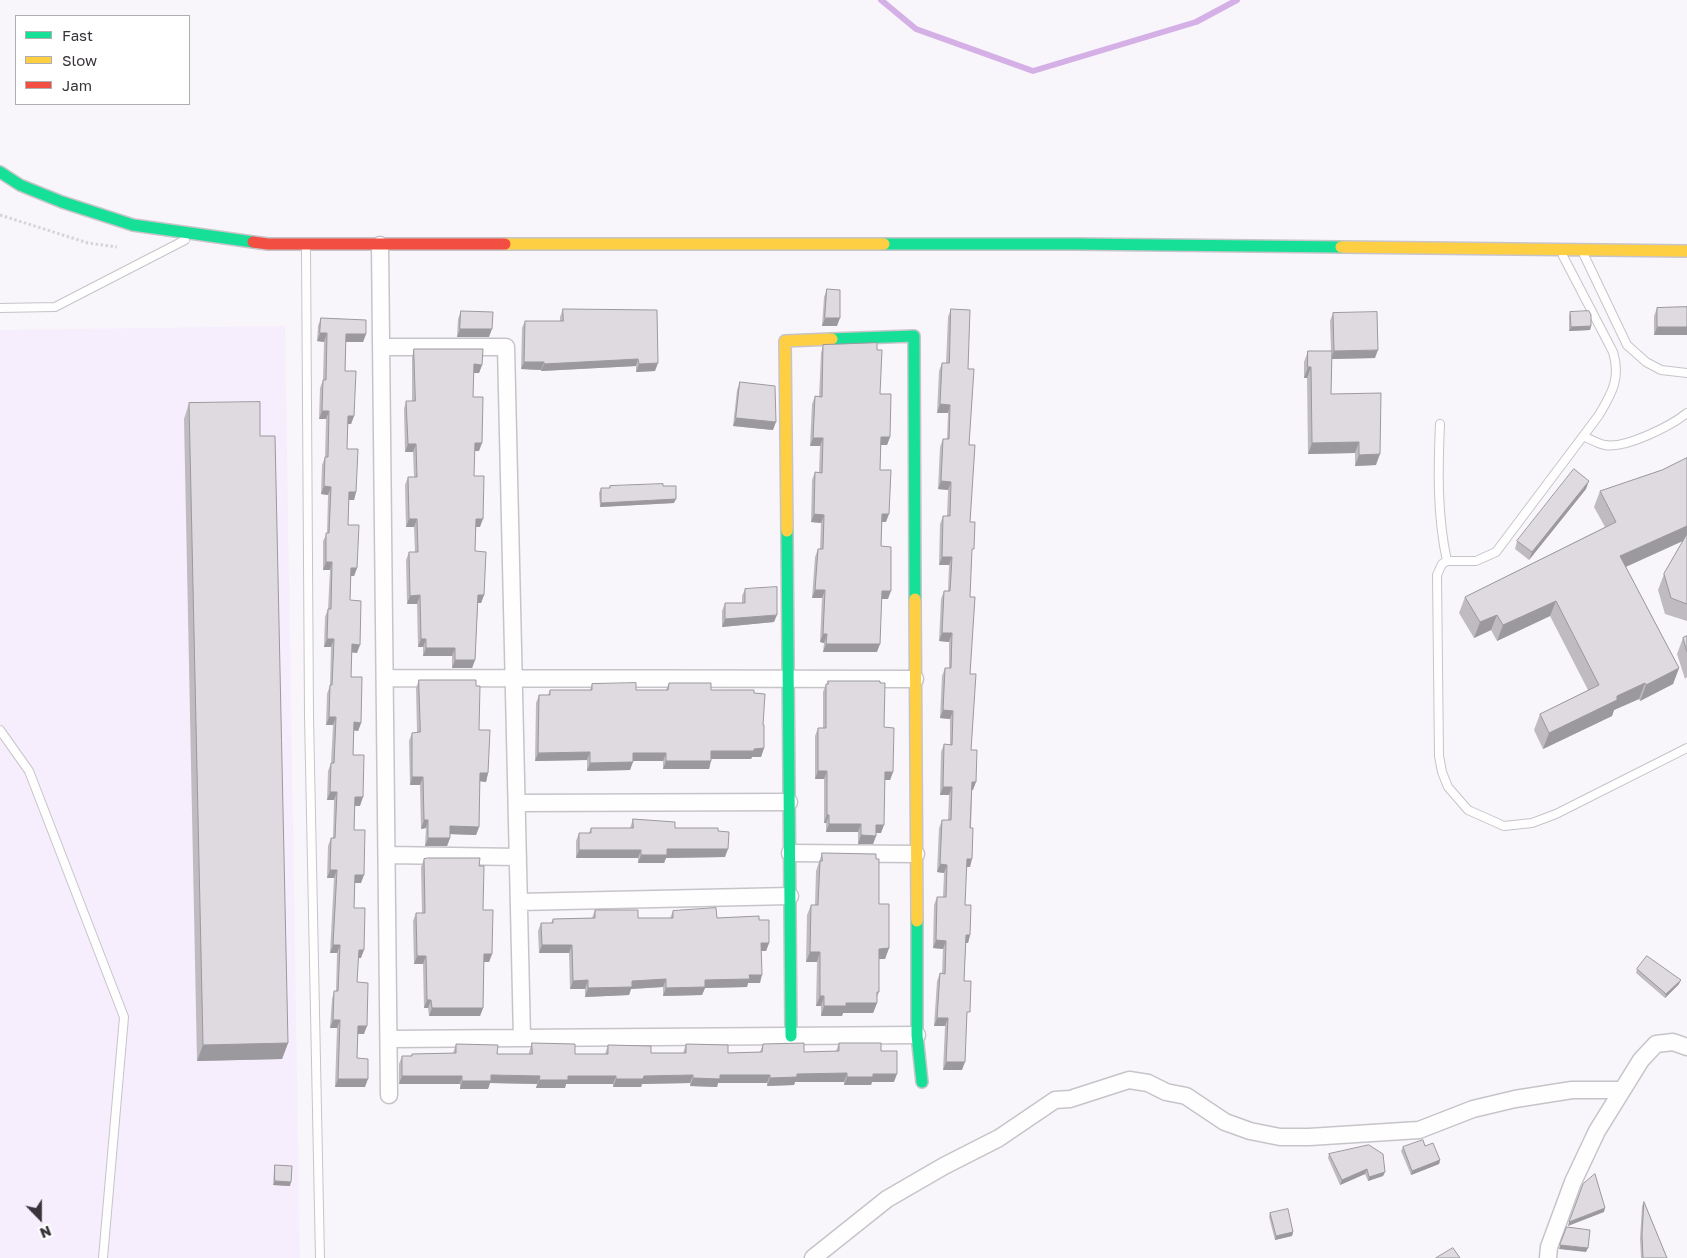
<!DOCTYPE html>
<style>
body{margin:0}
#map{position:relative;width:1687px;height:1258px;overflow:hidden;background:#f9f6fb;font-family:"Golos Text",sans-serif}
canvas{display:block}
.legend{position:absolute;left:15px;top:15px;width:175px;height:90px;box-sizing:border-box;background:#fff;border:1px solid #afaeb0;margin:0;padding:6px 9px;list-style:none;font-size:15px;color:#38343a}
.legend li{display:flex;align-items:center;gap:10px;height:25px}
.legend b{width:25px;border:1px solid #afaeb0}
.north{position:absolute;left:15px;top:1193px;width:50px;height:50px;-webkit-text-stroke:4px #fff;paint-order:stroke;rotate:158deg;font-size:14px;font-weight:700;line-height:20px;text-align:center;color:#38343a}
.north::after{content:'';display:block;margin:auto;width:18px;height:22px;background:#38343a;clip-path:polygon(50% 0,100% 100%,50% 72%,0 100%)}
</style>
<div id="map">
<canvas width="1687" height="1258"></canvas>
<ul class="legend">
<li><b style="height:6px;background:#16e098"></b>Fast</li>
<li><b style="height:6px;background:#ffcf43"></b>Slow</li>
<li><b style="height:6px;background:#f24e42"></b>Jam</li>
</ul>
<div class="north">N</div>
</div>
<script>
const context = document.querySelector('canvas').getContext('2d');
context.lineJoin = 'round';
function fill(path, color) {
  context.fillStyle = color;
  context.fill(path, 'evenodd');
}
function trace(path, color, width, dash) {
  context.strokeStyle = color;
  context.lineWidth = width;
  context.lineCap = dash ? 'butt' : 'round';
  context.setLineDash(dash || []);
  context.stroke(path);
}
const built = new Path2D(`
 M285 326 300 1258H0V330Z`);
const stream = new Path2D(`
 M881 0 916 29 1033 71 1196 22 1237 0`);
const path = new Path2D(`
 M0 215 88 243 117 247`);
const lane = new Path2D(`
 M306 248 309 716 320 1258
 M1584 255 1627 345 1646 362 1661 370 1687 373
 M1563 256 1613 352C1621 378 1612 393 1599 415L1496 552 1476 561H1447L1442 564 1437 575 1439 756 1442 772 1448 787 1468 810 1504 826 1532 823 1556 814 1687 748
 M0 308 55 307 185 240
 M1440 424C1438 470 1437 515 1447 561
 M1583 436C1590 439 1598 444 1605 445 1625 449 1671 426 1687 413
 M0 730 29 771 124 1017 103 1258`);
const street = new Path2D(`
 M380 245 389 1095
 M381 347H506L522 1038
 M385 678 915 679
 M517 803 789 802
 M790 853 916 854
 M387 855 518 857
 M519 902 790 896
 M389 1039 917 1035
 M813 1258 887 1199 944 1166 999 1138 1055 1100 1070 1099 1129 1080 1148 1083 1166 1092 1186 1096 1225 1122 1250 1131 1280 1137H1309L1419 1130 1473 1109 1515 1099 1572 1090H1622
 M1548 1258 1549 1247 1573 1182 1597 1131 1641 1060 1656 1044 1673 1042 1687 1047`);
const fast = new Path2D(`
 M0 172 20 185 62 202 133 225 253 242
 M884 244H1076L1341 247
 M832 339 914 336 915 599
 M787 531 791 1036
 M917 921V1035L922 1082`);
const slow = new Path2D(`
 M505 244H884
 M1341 247 1687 251
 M787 531 785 341 832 339
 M915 599 917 921`);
const jam = new Path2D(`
 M253 242 268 244H505`);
const wall = new Path2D(`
 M827 289 837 326H822L824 297Z
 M1687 307 1654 335V316L1657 308Z
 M563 309 655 371 636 372V366L541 371V370L521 369 522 328 525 321H560V317Z
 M951 309 968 369 970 522 971 556 970 597V674L971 750 973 790H972L970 867H966L965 905 970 935 968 943H966L964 981 967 1020 962 1070H943L945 1026H934L937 981 940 973 942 974 943 949 933 948 934 905 937 897H943L944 873 937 872 939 828 942 820H948L949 795H940L941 752 944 744 950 745V719L940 718 942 676 945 668H949V642L939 641 941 599 944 591H948L949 565H939L940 524 943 516H947L948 490 938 489 940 447 943 439H947L948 413H937L939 371 942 363H946L948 317Z
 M461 311 489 337H457L458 319Z
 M1570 312 1591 326 1590 330 1569 331V316Z
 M1333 313 1375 358 1332 359 1331 394 1376 465 1355 466V453L1308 454 1307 378H1304V362L1308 351H1331L1330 321Z
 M321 318 366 334 363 342H346L345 371 354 416 351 424H348L347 449 356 492 354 500H349L348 525 357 568 354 576H351L350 600 357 653 352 652 351 677 361 723 358 731 354 730 353 755 360 806H355L354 830 361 883H355L354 908 361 958H358L357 982 364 1034H358L357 1058 365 1087H335L337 1028H330L332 999 334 991H336L337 953H330L334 878H327L328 846 331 838H333L334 800H327L328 771 331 763 333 725H326L327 694 330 685 331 647H324L325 617 328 609 330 570H323V541L327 533 328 495 321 494 322 465 325 457 326 419H319L320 388 323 380 324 342 317 341 318 326Z
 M823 345 877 350 880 394 890 437 887 445H881L880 470 886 522H882L881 546 888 599H881L877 652H823L824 643 820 642 822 598H812L815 557 818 549H820L821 523 811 522 812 480 815 472H819L820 446H810L812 404 815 396 819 397 821 353Z
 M414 349 482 365 479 373H473V397L479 451H474V476L480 527H476L475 551 484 595 481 603H478L475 660 472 668H452V656H423V647H418L417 604H407L406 560 409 552H415L414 527H406L405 485 408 477H414L413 452H405L404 409 406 401H412V357Z
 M740 382 773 430 733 426 737 390Z
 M189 403 288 1043 282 1059 197 1061 184 419Z
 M1687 458V621L1665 614 1658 590 1664 574 1683 541 1626 567 1679 668 1673 684 1640 701 1639 699 1614 710 1612 716 1543 749 1534 730 1540 714 1588 690 1550 616 1497 641 1491 630 1474 638 1459 613 1465 597 1605 527 1594 507 1600 491 1662 470Z
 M610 486H663L674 503 600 507 599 493 601 488H609Z
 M1586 489 1529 560 1515 549 1517 541Z
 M745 589 774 622 722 627V611L725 603H742V596Z
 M1687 636V677L1685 679 1677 654 1683 638Z
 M419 680 476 686 479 730 488 773 486 782 480 781 479 827 476 835 450 834V838L447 846H425L426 828 421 829 420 785H410L409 741 412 733 417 732 416 688Z
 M828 681 884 727 893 772 890 780H885L881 833H876V836L873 844H858V832H826V823H824V779H815V736L818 728H823V692L826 684H827Z
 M669 683 711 690 754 693 763 725 764 748 761 757H752L751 759H711L709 769H663V761H633L630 770 587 771V760L535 761 536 703 539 695H548L550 690H590L592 684 636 690H666Z
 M633 819 675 828 718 831 725 857 666 858 664 863H638V858H576V841L579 833H589L591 828H630Z
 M822 853 879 904 889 948 885 959H879V992L877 997V1003L873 1013H843L842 1016H821V1006H816L817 962H806L807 915 811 905H815L816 871Z
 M424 859 479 866 483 910 492 954 489 962H484L483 1008 480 1016H429L428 1008H424L423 964H414L413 921 416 913H422L421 867Z
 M595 910 638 918H670L673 911 717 918 759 920 769 943 766 951H761L760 983H748L747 987 705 988 702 995 663 996V987L631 989 629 995 585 997V989H570L569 953H539L538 931 541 923H551L553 919 592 918Z
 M1637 969 1679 984 1665 998 1636 973Z
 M532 1043 575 1054H605L608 1045 651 1053H683L686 1044 728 1053 760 1052 763 1044 804 1052 836 1051 839 1043 881 1051 894 1082H872L871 1085H844V1082H795L794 1085 767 1086V1083H718L717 1087 690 1086V1083L642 1084 641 1087H613V1084H566L565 1088H536L537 1084 490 1083 488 1089H460V1084H399V1064L402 1056H411L412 1054 453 1053 456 1044 497 1054H529V1052Z
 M1403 1147 1440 1160 1439 1164 1411 1175 1401 1151Z
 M1329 1154 1385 1172 1383 1176 1368 1181 1365 1174 1340 1185 1328 1158Z
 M275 1165 290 1186 273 1185 274 1170Z
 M1644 1202 1667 1258H1641L1640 1239 1642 1206Z
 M1270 1213 1293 1232 1292 1236 1275 1240 1269 1217Z`);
const shadedWall = new Path2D(`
 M825 318H840L837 326H822Z
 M1591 326 1590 330 1569 331 1571 327Z
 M1657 327H1687V335H1654Z
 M460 329H492L489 337H457Z
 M320 333H327L324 342 317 341Z
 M346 334H366L363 342H343Z
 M1378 350 1375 358 1331 359 1334 351Z
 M638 359 636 366 541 371 544 364Z
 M524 362H544L541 370 521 369Z
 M658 363 655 371 636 372 639 364Z
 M474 364 482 365 479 373H471Z
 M1308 367H1311L1307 378H1304Z
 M940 404 950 405 948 413H937Z
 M322 411H329L326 419H319Z
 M348 416H354L351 424H345Z
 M736 418 776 422 773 430 733 426Z
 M881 437H890L887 445H878Z
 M813 438H823L820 446H810Z
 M1359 442 1355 453 1308 454 1312 443Z
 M475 443H482L479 451H472Z
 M408 444H416L413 452H405Z
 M1380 454 1376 465 1355 466 1359 455Z
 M941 481 951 482 948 490 938 489Z
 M1589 481 1586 489 1529 560 1532 552Z
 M324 486 331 487 328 495 321 494Z
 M349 492H356L354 500H346Z
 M676 499 674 503 600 507 601 503Z
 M814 514 824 515 821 523 811 522Z
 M882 514H889L886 522H880Z
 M409 519H417L414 527H406Z
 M476 519H483L480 527H473Z
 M1687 526V539L1614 572 1620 556Z
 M942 557H952L949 565H939Z
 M326 562H332L330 570H323Z
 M351 568H357L354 576H348Z
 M815 590H825L822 598H812Z
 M882 591H891L888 599H879Z
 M420 595 417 604H407L410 596Z
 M478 595H484L481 603H475Z
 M1556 601 1550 616 1497 641 1503 625Z
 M777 615 774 622 722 627 725 619Z
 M1497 615 1491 630 1474 638 1480 622Z
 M942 633H952L949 642 939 641Z
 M823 634H827L824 643 820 642Z
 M327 639H334L331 647H324Z
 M421 639H426L423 647H418Z
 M352 644 360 645 357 653 349 652Z
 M826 644H880L877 652H823Z
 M426 648H455L452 656H423Z
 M455 660H475L472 668H452Z
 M1679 668 1673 684 1640 701 1646 685Z
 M1645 683 1639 699 1614 710 1612 716 1543 749 1549 733 1617 696Z
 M943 710 953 711 950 719 940 718Z
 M329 717H336L333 725H326Z
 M354 722 361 723 358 731 351 730Z
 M764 748 761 757H752L751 759H708L711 751Z
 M590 752 587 760 535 761 538 753Z
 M633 753H666L663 761H630Z
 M666 761H711L709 769H663Z
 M633 762 630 770 587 771 590 763Z
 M818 771H827L824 779H815Z
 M885 772H893L890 780H882Z
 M480 773H488L486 782 477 781Z
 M412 777H423L420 785H410Z
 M972 782H976L973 790H969Z
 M943 787H952L949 795H940Z
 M330 792H337L334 800H327Z
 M355 797H363L360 806H352Z
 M827 815H829L826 823H824Z
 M424 820H428L426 828 421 829Z
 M829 824H861L858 832H826Z
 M876 825H884L881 833H873Z
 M450 826 479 827 476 835 447 834Z
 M861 835 876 836 873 844H858Z
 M428 838H450L447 846H425Z
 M667 849H728L725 857 666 858 664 863H638L641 855Z
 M579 850H641L638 858H576Z
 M967 859H972L970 867H964Z
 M940 864 947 865 944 873 937 872Z
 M330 870H337L334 878H327Z
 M355 875H364L361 883H353Z
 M966 935H970L968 943H963Z
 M936 940 946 941 943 949 933 948Z
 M761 943H769L766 951H758Z
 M333 945H340L337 953H330Z
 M542 945H572L569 953H539Z
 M889 948 885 959H875L879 949Z
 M359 950H364L361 958H356Z
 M810 952H820L817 962H806Z
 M484 954H492L489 962H481Z
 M417 956H426L423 964H414Z
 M749 975H762L760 983H748L747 987 705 988 702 995 663 996 666 988 705 980Z
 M666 979 663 987 631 989 629 995 585 997 588 988 632 981Z
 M588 980 585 989H570L573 981Z
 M1681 980 1679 984 1665 998 1666 994Z
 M820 996H824L821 1006H816Z
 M427 1000H431L428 1008H424Z
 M846 1003H877L873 1013H843L842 1016H821L824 1006Z
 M432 1008H483L480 1016H429Z
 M937 1018H948L945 1026H934Z
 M333 1020H340L337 1028H330Z
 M358 1026H367L364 1034H356Z
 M288 1043 282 1059 197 1061 203 1045Z
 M946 1062H965L962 1070H943Z
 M847 1073 844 1082H795L794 1085 767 1086 770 1078 797 1074Z
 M873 1074H897L894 1082H872L871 1085H844L847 1077Z
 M491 1075 540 1076 537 1084 490 1083 488 1089H460L462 1081Z
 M693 1075 690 1083 642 1084 641 1087H613L616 1079 644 1076Z
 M720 1075H770L767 1083H718L717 1087 690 1086 693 1078Z
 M402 1076H462L460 1084H399Z
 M568 1076H616L613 1084H566L565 1088H536L539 1080Z
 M338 1079H368L365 1087H335Z
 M1440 1160 1439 1164 1411 1175 1412 1171Z
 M1367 1169 1365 1174 1340 1185 1342 1180Z
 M1385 1172 1383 1176 1368 1181 1369 1177Z
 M275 1181 291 1182 290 1186 273 1185Z
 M1605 1208 1604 1212 1568 1226 1569 1222Z
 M1293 1232 1292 1236 1275 1240 1276 1236Z
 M1560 1245 1588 1248 1586 1252 1559 1249Z`);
const building = new Path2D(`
 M827 289 840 290V318H825Z
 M1687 307V327H1657V308Z
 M563 309 657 310 658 363 639 364 638 359 544 364V362H524L525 321H563Z
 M951 309 970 310 968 369H974L969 445H975L970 522H975L974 549H972L970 597H975L970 674H976L971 750H977L976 782H972L970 828H973L972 859H967L965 905H971L970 935H966L964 981H971L970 1012H967L965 1062H946L948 1018H937L940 973 945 974 946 941 936 940 937 897H946L947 865 940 864 942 820H951L952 787H943L944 744 952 745 953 711 943 710 945 668H951L952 633H942L944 591H950L952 557H942L943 516H950L951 482 941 481 943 439H949L950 405 940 404 942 363H949Z
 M461 311 493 312 492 329H460Z
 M1589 311 1591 315V326L1571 327 1570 312Z
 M1377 312 1378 350 1334 351 1333 313Z
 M321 318 366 320V334H346L345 371H356L354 416H348L347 449H358L356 492H349L348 525H359L357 568H351L350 600 361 601 360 645 352 644 351 677H362L361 723 354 722 353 755H364L363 797H355L354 830H365L364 875H355L354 908H365L364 950H359L357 982 368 983 367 1026H358L357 1058 368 1059V1079H338L340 1020H333L334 991H338L340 945H333L337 870H330L331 838H335L337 792H330L331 763H334L336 717H329L330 685H332L334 639H327L328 609H331L332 562H326V533H329L331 487 324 486 325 457H328L329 411H322L323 380H326L327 333H320Z
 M877 343V350H882L880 394H891L890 437H881L880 470H891L889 514H882L881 546 891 547V591H882L880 644H826L827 634H823L825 590H815L818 549H823L824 515 814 514 815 472 822 473 823 438H813L815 396 822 397 823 345Z
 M414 349H483L482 365 474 364 473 397H483L482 443H475L474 476H484L483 519H476L475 551 486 552 484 595H478L475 660H455V648H426V639H421L420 595 410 596 409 552H418L417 519H409L408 477H417L416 444H408L406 401H415Z
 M1308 351H1332L1331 394 1381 393 1380 454 1359 455V442L1312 443 1311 367H1308Z
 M740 382 775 386 776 422 736 418Z
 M260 402V436H275L288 1043 203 1045 189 403Z
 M1687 458V526L1620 556 1679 668 1646 685 1645 683 1617 696V700L1549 733 1540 714 1599 685 1556 601 1503 625 1497 615 1480 622 1465 597 1616 522 1600 491 1662 470Z
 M1574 469 1589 481 1532 552 1517 541Z
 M663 484V486H676V499L601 503V488H610V486Z
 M1687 534V604L1671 598 1664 574Z
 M777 587V615L725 619V603H745V589Z
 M1687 636V652L1683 638Z
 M419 680H476V686H480L479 730H490L488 773H480L479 827 450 826V838H428V820H424L423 777H412V733L420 732Z
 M828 681H880V683H885L884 727 894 728 893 772H885L884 825H876V836L861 835V824H829V815H827V771H818V728H826V684H828Z
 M636 683V690H668L669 683H711V690H754V693L765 694 763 725H764V748L754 749V751H711V761H666V753H633V762L590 763V752L538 753 539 695H550V690H592V684Z
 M633 819 675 822V828H718V831L729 832 728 849H667V855H641V850H579V833H591V828H633Z
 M822 853 876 854V859H879V904H889V948L879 949V992H877V1003H846V1006H824V996H820V952H810L811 905H818L820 861H822Z
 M428 858H480L479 866H484L483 910H493L492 954H484L483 1008H432L431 1000H427L426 956H417L416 913H425L424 859Z
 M716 908 717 918 759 916V920H769V943H761L762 975H749L750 979 705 980V987L666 988V979L632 981V987L588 988V980L573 981 572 945H542L541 923H553V919L595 918V910H638V918H673V911Z
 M1647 956 1681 980 1666 994 1637 969Z
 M532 1043 575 1044V1054H608V1045L651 1046V1053H686V1044L728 1045V1053L762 1052 763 1044 804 1043V1052L839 1051V1043H881V1051H897V1074H873V1077H847V1073L797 1074V1077L770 1078V1075H720V1079L693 1078V1075L644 1076 643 1079H616V1076H568V1080H539L540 1076 491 1075V1081H462V1076H402V1056H412V1054L456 1053V1044L498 1045 497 1054H532Z
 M1423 1140 1425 1146 1433 1143 1440 1160 1412 1171 1403 1147Z
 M1369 1145 1383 1154 1385 1172 1369 1177 1367 1169 1342 1180 1329 1154Z
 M275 1165 292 1166 291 1182 275 1181Z
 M1595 1174 1605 1208 1569 1222 1583 1184Z
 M1644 1202 1667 1258H1643L1642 1235Z
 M1288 1209 1293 1232 1276 1236 1270 1213Z
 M1567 1227 1590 1230 1588 1248 1560 1245Z
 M1453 1248 1460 1258H1436Z`);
fill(built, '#f7eefd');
trace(stream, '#d4b0e7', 6);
trace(lane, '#c7c4c9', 10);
trace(street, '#c7c4c9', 19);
trace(fast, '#c7c4c9', 14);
trace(slow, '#c7c4c9', 14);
trace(jam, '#c7c4c9', 14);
trace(path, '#d6d4d6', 3, [2.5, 2.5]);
trace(lane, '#fefefe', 8);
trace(street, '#fefefe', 16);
trace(fast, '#16e098', 11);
trace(slow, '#ffcf43', 11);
trace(jam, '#f24e42', 11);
fill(wall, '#bfbbc1');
fill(shadedWall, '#9b999d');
fill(building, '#dedae0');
trace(building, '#9b999d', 1);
</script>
